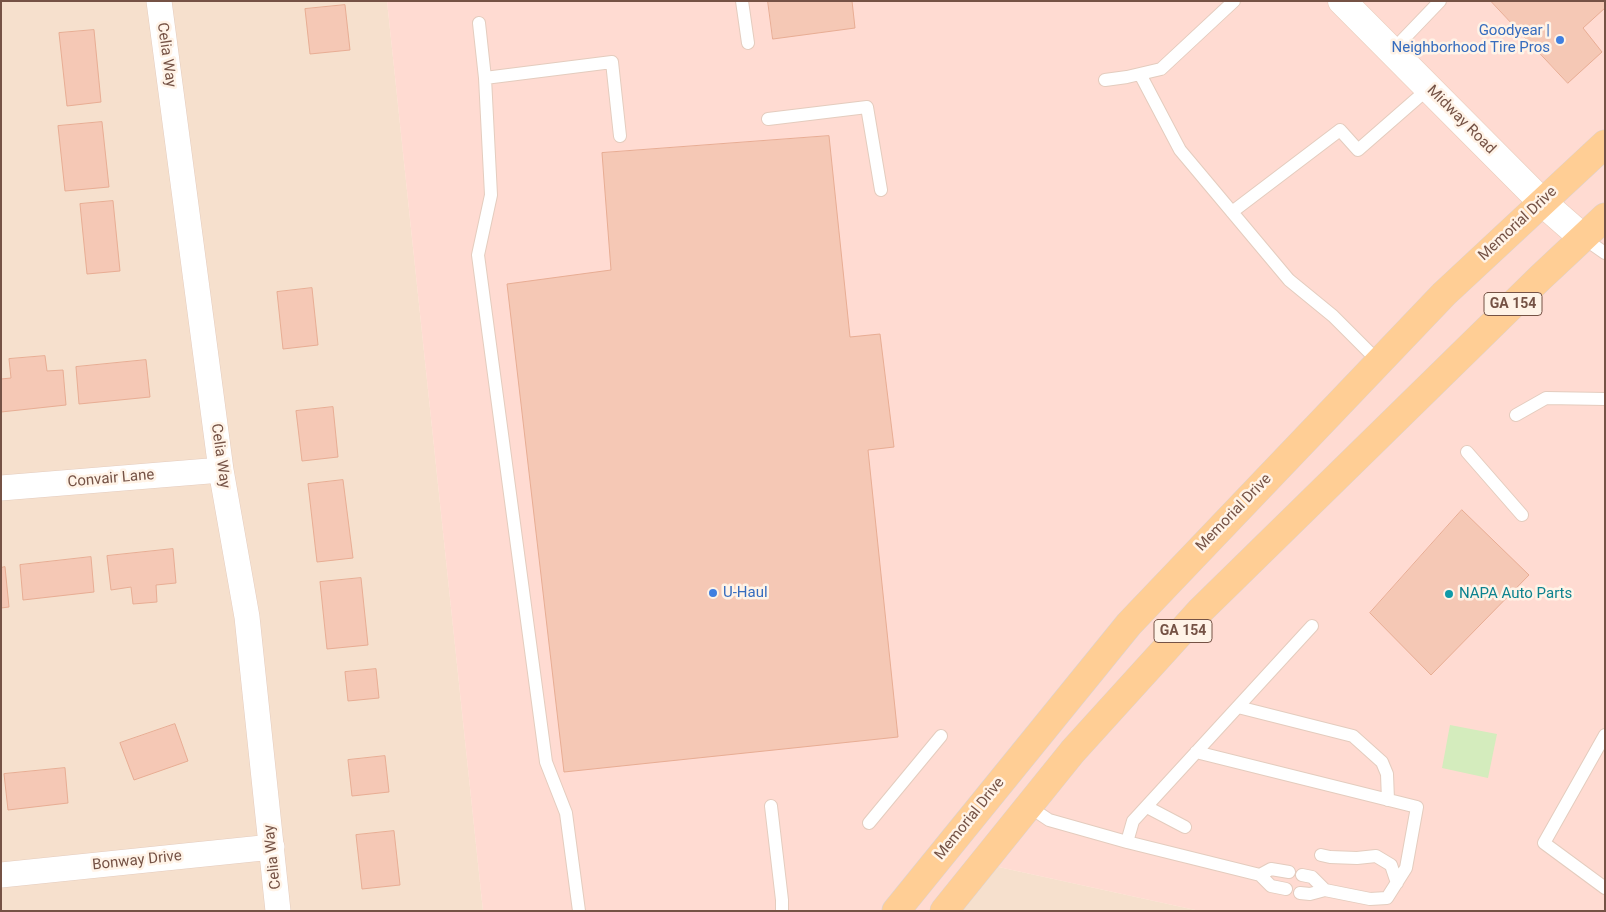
<!DOCTYPE html>
<style>
body{margin:0}
#map{position:relative;width:1606px;height:912px;overflow:hidden;background:#feefdf;font-family:Roboto,sans-serif}
canvas{display:block}
.frame{position:absolute;inset:0;border:2px solid #755245;pointer-events:none}
</style>
<div id="map">
<canvas width="1606" height="912"></canvas>
<div class="frame"></div>
</div>
<script>
const context = document.querySelector('canvas').getContext('2d');
context.lineJoin = 'round';
function fill(path, color) {
  context.fillStyle = color;
  context.fill(path, 'evenodd');
}
function trace(path, color, width, dash) {
  context.strokeStyle = color;
  context.lineWidth = width;
  context.lineCap = dash ? 'butt' : 'round';
  context.setLineDash(dash || []);
  context.stroke(path);
}
function drawText(font, color, halo, rows, align = 'center') {
  context.font = font + ' Roboto,sans-serif';
  context.lineWidth = 5;
  context.setLineDash([]);
  context.textBaseline = 'middle';
  context.strokeStyle = halo;
  context.fillStyle = color;
  for (const [text, x, y, turn = 0] of rows) {
    context.save();
    context.translate(x, y);
    context.rotate((+turn || 0) * Math.PI / 180);
    context.textAlign = isNaN(turn) ? turn : align;
    if (halo) context.strokeText(text, 0, 0);
    context.fillText(text, 0, 0);
    context.restore();
  }
}
const residential = new Path2D(`
 M1 1H387L483 911H1Z
 M994 866 1200 911H938Z`);
const commercial = new Path2D(`
 M387 1H1605V911H1200L994 866 938 911H483Z`);
const green = new Path2D(`
 M1450 725 1497 734 1488 778 1442 768Z`);
const building = new Path2D(`
 M768 1H852L855 28 773 39Z
 M1491 1H1605V8L1583 28 1602 52 1568 83Z
 M345 5 350 50 310 54 305 9Z
 M94 30 101 102 67 106 59 33Z
 M102 122 109 187 65 191 58 126Z
 M829 136 850 337 880 334 894 447 868 450 898 737 564 772 507 284 611 270 602 153Z
 M113 201 120 271 87 274 80 204Z
 M312 288 318 345 283 349 277 292Z
 M45 356 47 371 63 370 66 405 1 412V379L11 378 9 359Z
 M146 360 150 397 79 404 76 367Z
 M333 407 338 457 302 461 296 411Z
 M343 480 353 558 317 562 308 484Z
 M1462 510 1529 575 1431 675 1370 613Z
 M173 549 176 583 156 585 157 602 133 604 131 587 111 590 107 556Z
 M91 557 94 592 23 600 20 565Z
 M5 567 9 607 1 608V568Z
 M361 578 368 645 327 649 320 582Z
 M376 669 379 698 348 701 345 672Z
 M175 724 188 761 134 780 120 743Z
 M385 756 389 792 352 796 348 760Z
 M65 768 68 803 8 810 4 774Z
 M394 831 400 885 362 889 356 835Z`);
const lane = new Path2D(`
 M742 1 748 43
 M479 23 485 78 491 195 478 255 546 762 566 813 579 911
 M1392 51 1440 1
 M1140 74 1180 150 1289 280 1333 316 1379 362
 M485 78 612 62 620 136
 M1105 80 1127 77 1161 69 1234 1
 M768 119 867 107 881 190
 M1232 212 1340 130 1358 150 1429 88
 M1582 237 1605 253
 M1516 415 1546 398 1605 399
 M1467 452 1522 515
 M1238 707 1353 736 1382 762 1387 774 1388 800
 M1605 735 1544 843 1605 888
 M1196 752 1417 807 1406 868 1387 898 1370 899 1325 890 1310 894 1300 893
 M771 806 782 900V911
 M1028 806 1049 820 1127 842 1260 875 1271 886 1286 889
 M1147 807 1185 827
 M869 823 941 736
 M1127 842 1133 821 1312 626
 M1321 855 1330 857 1357 858 1376 856 1391 865 1397 883
 M1260 875 1271 869 1289 872
 M1302 875 1312 877 1325 890`);
const street = new Path2D(`
 M159 1 221 470 247 617 278 911
 M1 488 221 470
 M1 875 272 847`);
const secondary = new Path2D(`
 M1342 1 1542 202 1582 237`);
const primary = new Path2D(`
 M896 911 1129 624 1444 294 1605 144
 M944 911 1073 751 1201 610 1540 278 1605 217`);
const markers = [
 [1560,40,5,"#3f7fe0"],
 [713,593,5,"#3f7fe0"],
 [1449,594,5,"#0f9aa8"]
];
const shields = [
 [1513,304,58],
 [1183,631,58]
];
const shieldNames = [
 ["GA 154",1513,304],
 ["GA 154",1183,631]
];
const shopNames = [
 ["Goodyear |",1550,31],
 ["Neighborhood Tire Pros",1550,48],
 ["U-Haul",723,593,"left"]
];
const streetNames = [
 ["Celia Way",166,55,82],
 ["Midway Road",1461,120,45],
 ["Memorial Drive",1518,224,-43],
 ["Celia Way",220,456,82],
 ["Convair Lane",111,479,-5],
 ["Memorial Drive",1234,513,-46],
 ["Memorial Drive",970,819,-51],
 ["Celia Way",273,857,-96],
 ["Bonway Drive",137,861,-6]
];
const cultureNames = [
 ["NAPA Auto Parts",1459,594]
];
fill(residential, '#f6e0cd');
fill(commercial, '#ffdbd2');
fill(green, '#d4ecbd');
fill(building, '#f5c8b5');
trace(building, '#e8ad94', 1);
trace(lane, '#e4ccbe', 14);
trace(street, '#e4ccbe', 26);
trace(secondary, '#eaccba', 29);
trace(primary, '#dbd2cf', 29);
trace(lane, '#fff', 12);
trace(street, '#fff', 25);
trace(secondary, '#fff', 28);
trace(primary, '#ffce95', 28);
for (const [x, y, r, color] of markers) {
  const dot = new Path2D();
  dot.arc(x, y, r, 0, 2 * Math.PI);
  context.fillStyle = color;
  context.fill(dot);
  trace(dot, '#fff3e7', 2);
}
for (const [x, y, w] of shields) {
  const box = new Path2D();
  box.roundRect(x - w / 2, y - 11.5, w, 23, 4);
  context.fillStyle = '#fff3e7';
  context.fill(box);
  trace(box, '#755245', 1);
}
drawText('bold 14px', '#755245', null, shieldNames);
drawText('15px', '#366cbe', '#fff3e7', shopNames, 'right');
drawText('15px', '#755245', '#fff3e7', streetNames);
drawText('15px', '#0d838f', '#fff3e7', cultureNames, 'left');
</script>
